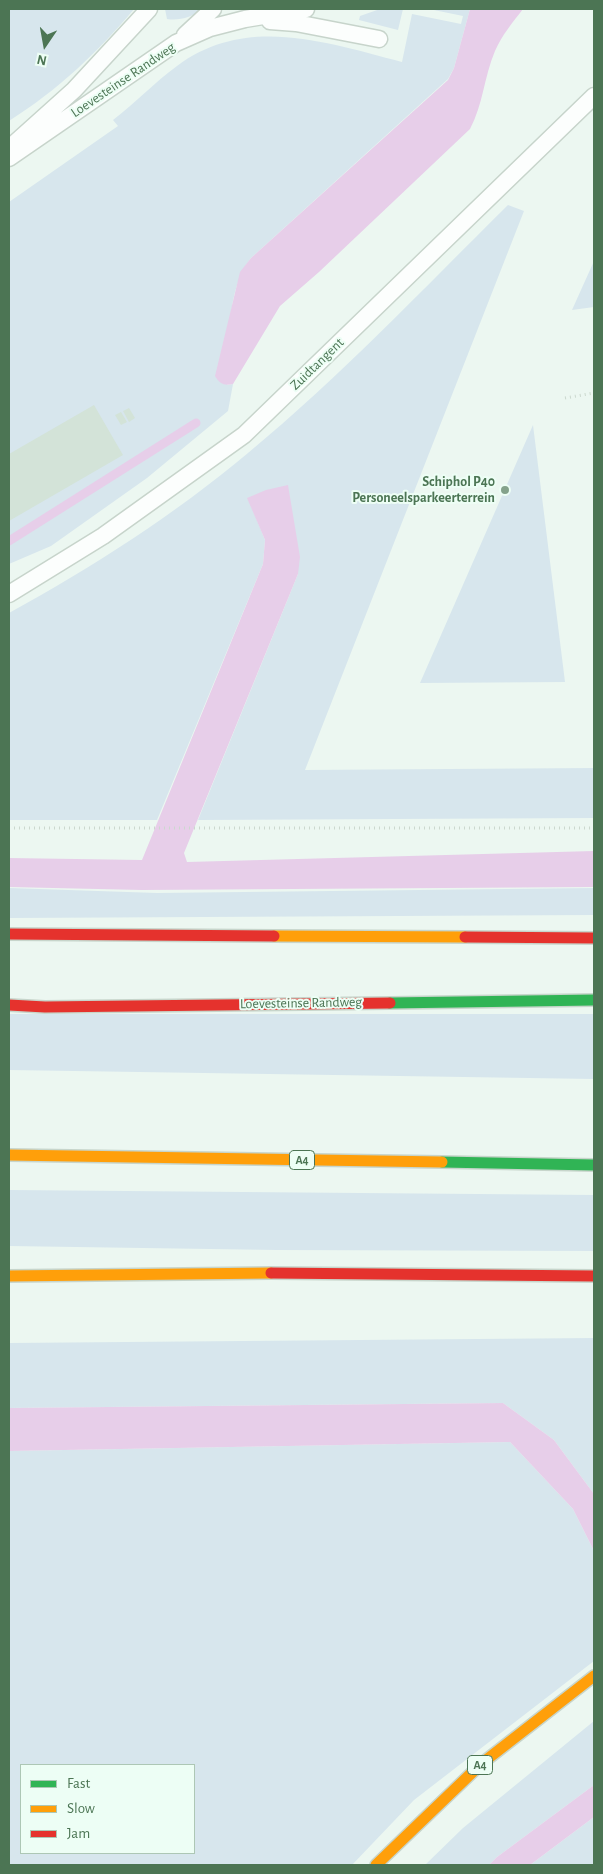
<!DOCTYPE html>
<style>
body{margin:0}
#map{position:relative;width:603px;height:1874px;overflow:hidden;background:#ecf7f1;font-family:"Alegreya Sans",sans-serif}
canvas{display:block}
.frame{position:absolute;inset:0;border:10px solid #4c7554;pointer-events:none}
.legend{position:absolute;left:20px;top:1764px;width:175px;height:90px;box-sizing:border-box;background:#edfef5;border:1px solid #adc7b5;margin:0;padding:6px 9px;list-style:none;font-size:15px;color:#4c7554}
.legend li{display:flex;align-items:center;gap:10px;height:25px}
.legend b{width:25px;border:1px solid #adc7b5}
.north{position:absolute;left:20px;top:20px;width:50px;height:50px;-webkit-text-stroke:4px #edfef5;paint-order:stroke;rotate:192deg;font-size:14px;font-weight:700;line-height:20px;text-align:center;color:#4c7554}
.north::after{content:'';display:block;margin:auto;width:18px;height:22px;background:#4c7554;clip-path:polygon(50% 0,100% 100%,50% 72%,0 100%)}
</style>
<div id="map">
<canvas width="603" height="1874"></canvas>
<div class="frame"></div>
<ul class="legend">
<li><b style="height:6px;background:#30b455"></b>Fast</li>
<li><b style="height:6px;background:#ff9f0a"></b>Slow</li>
<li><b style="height:6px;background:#e5322d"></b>Jam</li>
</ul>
<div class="north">N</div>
</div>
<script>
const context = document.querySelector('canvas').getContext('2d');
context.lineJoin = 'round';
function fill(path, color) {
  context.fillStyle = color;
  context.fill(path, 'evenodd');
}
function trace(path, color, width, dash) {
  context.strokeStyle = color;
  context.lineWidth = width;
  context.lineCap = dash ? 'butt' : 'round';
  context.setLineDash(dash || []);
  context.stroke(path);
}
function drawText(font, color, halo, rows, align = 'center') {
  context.font = font + ' "Alegreya Sans",sans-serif';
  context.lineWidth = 4;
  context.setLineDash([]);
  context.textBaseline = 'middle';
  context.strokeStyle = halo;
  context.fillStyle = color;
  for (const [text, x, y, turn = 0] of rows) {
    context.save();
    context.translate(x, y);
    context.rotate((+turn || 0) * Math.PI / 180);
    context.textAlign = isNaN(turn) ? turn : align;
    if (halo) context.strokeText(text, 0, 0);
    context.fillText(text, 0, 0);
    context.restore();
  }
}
const green = new Path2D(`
 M9 9H134C97 53 58 90 9 121Z
 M165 9H202C193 17 179 21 167 19Z
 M380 9H403L398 30 359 20 360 16Z
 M429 9H470L454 68 448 79 251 258C225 291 230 345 227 385L233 384 228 411 147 478 51 546 9 564V202L118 126 113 120C135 103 155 82 177 66 247 14 327 43 402 62L412 14 461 24 463 16Z
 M508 205 524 211 305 770 594 768V818L198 820 298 574 248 498 265 540 263 564 157 820H9V613C93 567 174 515 248 453 340 377 423 289 508 205Z
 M594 261V307L572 310Z
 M533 425 565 682 420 683Z
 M9 888 157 893 594 888V915L9 918Z
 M9 1014H594V1079L9 1070Z
 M9 1190 594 1195V1251L277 1250 9 1246Z
 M594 1338V1494L554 1440 503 1403 9 1408V1343Z
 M510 1442 573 1509 594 1551V1661L414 1800 352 1865H9V1451ZM21 1765H194V1853H21Z
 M594 1721V1785L497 1857 489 1865H425L463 1828Z
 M594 1817V1865H530Z`);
const water = new Path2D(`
 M470 9H523C513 22 502 35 495 51 484 77 483 105 470 129L319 272 280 306 233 384C224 386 220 384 215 376L240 272 251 258 448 80 454 68Z
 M288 485 300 557 298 574 184 853 187 862 594 851V887L142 890 9 887V858L142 860 263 564 265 540 247 498 266 490Z
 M503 1403 554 1440 594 1494V1551L573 1509 510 1442 9 1451V1408Z
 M594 1785V1817L530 1865H489L497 1857Z`);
const stream = new Path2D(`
 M9 541 196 423`);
const building = new Path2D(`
 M94 405 123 455 9 521V454Z
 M129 408 135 418 129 422 123 411Z
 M121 412 127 422 121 425 115 415Z`);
const path = new Path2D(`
 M565 398 594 393
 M9 828H594`);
const lane = new Path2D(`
 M270 21 296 23 379 39
 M185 35 213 9
 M15 143 74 90 149 9
 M9 158 176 43 210 28 245 19 306 9
 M9 594 103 536 244 435 594 96`);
const fast = new Path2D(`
 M390 1003 594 1000
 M442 1162 594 1165`);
const slow = new Path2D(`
 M274 936 465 937
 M9 1155 442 1162
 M9 1276 271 1273
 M376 1865 481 1764 594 1676`);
const jam = new Path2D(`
 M9 934 274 936
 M465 937 594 938
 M9 1005 45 1007 390 1003
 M271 1273 594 1276`);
const markers = [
 [505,490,5,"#84a28b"]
];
const shields = [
 [302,1160,25],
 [480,1765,25]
];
const shieldNames = [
 ["A4",302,1160],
 ["A4",480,1765]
];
const streetNames = [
 ["Loevesteinse Randweg",123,80,-34],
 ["Zuidtangent",317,364,-44],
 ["Loevesteinse Randweg",301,1003,-1]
];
const poiNames = [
 ["Schiphol P40",495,482],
 ["Personeelsparkeerterrein",495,498]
];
fill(green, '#d7e6ed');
fill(water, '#e7cee9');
trace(stream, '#e7cee9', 9);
fill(building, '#d3e3d8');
trace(lane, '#c7d4cb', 19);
trace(fast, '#c7d5cb', 14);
trace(slow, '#c7d5cb', 14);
trace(jam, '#c7d5cb', 14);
trace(path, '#cbd8ce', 3, [1, 4]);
trace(lane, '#fcfefd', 16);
trace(fast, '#30b455', 11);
trace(slow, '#ff9f0a', 11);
trace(jam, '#e5322d', 11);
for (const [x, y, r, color] of markers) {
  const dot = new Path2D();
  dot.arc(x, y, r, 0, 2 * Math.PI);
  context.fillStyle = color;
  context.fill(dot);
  trace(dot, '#edfef5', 2);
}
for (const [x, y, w] of shields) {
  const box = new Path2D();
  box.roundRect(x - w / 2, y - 9.5, w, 19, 4);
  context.fillStyle = '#edfef5';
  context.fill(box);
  trace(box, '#4c7554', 1);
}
drawText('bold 12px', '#4c7554', null, shieldNames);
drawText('14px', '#4c7554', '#edfef5', streetNames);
drawText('bold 14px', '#4c7554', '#edfef5', poiNames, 'right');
</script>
